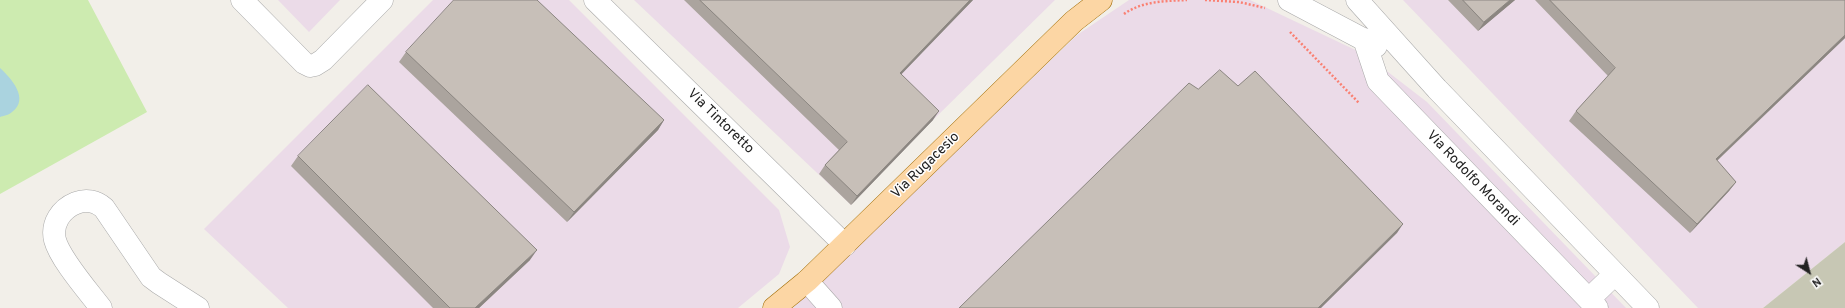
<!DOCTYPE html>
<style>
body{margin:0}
#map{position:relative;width:1845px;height:308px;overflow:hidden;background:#f2efe9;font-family:Overpass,sans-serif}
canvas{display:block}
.north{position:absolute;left:1789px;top:252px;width:40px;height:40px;-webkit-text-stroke:3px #fff;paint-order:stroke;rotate:144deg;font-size:11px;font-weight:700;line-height:16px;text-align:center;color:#222}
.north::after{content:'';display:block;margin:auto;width:14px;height:18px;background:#222;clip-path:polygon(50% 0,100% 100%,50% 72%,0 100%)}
</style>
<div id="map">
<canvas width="1845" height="308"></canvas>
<div class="north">N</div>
</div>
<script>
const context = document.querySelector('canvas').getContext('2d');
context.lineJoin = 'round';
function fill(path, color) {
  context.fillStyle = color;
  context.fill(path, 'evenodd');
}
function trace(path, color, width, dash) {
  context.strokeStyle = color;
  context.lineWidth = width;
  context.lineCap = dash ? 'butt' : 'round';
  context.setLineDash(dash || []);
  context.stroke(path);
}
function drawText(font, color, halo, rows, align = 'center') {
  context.font = font + ' Overpass,sans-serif';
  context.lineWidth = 3;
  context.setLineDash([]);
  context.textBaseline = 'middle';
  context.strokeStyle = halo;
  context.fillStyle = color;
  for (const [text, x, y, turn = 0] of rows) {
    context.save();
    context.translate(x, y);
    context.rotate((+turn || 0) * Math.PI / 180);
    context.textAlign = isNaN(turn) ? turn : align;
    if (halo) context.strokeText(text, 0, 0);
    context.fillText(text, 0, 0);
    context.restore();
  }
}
const industrial = new Path2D(`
 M278 0H340L309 32Z
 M433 0H569L779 210 790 247 779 274 738 308H288L204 229Z
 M634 0H1055L933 120 851 205Z
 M1129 0H1250L1366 55 1427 102 1626 308H793L1077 35Z
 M1403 0H1845V242L1763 308H1698Z`);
const construction = new Path2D(`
 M1845 242V308H1763Z`);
const grass = new Path2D(`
 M0 0H88L147 112 0 194Z`);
const water = new Path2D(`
 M0 68C11 78 30 99 12 112 9 115 3 116 0 117Z`);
const path = new Path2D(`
 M1205 0 1239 2 1265 8
 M1124 14C1142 1 1166 1 1187 0
 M1290 32 1359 103`);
const minor = new Path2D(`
 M242 0 304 63 310 66 315 65 323 60 382 0
 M595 0 845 245
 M1289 0 1376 46
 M1357 0 1437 89 1648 308
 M1364 39 1378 81 1597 308
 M807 281 831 308
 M1589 299 1615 274
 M101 308C88 291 60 259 55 240 51 224 61 209 76 203 86 199 96 201 104 208L151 277 159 283 198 308`);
const major = new Path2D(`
 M774 308 807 281 1074 21 1101 0`);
const wall = new Path2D(`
 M684 0H973L901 74 933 120 851 205 819 174 825 165 839 150Z
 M1448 0H1515L1478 31Z
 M1535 0H1845V38L1717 161 1736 182 1729 191 1690 233 1569 121 1576 111 1608 76Z
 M406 52 664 120 658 130 567 222 399 62Z
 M298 156 530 260 479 308H433L291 166Z`);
const shadedWall = new Path2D(`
 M970 0H973L894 82 900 73Z
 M1510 0H1515L1478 31 1484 22Z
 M1845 35V38L1709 168 1716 159Z
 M939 111 933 120 851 205 857 196Z
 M664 120 658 130 567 222 574 212Z
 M1736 182 1729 191 1690 233 1697 224Z
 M1403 224 1397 233 1321 308H1318Z
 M537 250 530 260 479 308H475Z`);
const building = new Path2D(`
 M454 0H537L664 120 574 212 406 52Z
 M700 0H970L900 73 939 111 857 196 825 165 847 142Z
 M1463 0H1510L1484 22Z
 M1550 0H1845V35L1716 159 1736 182 1697 224 1576 111 1615 68Z
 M1220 70 1238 86 1255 71 1403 224 1318 308H959L1189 83 1198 89Z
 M368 85 537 250 475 308H450L298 156Z`);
const streetNames = [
 ["Via Tintoretto",720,122,44],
 ["Via Rugacesio",926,166,-44],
 ["Via Rodolfo Morandi",1472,179,46]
];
fill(industrial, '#ebdbe8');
fill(construction, '#c7c7b4');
fill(grass, '#cdebb0');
fill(water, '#aad3df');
trace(minor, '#a9a9a9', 23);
trace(major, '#a06b00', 23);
trace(path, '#fa8072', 2.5, [2, 2]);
trace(minor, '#fff', 22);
trace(major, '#fcd6a4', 22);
fill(wall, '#aba49e');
fill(shadedWall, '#8b8681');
fill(building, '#c7bfb8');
trace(building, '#8b8681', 1);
drawText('14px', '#222', '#fff', streetNames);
</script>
